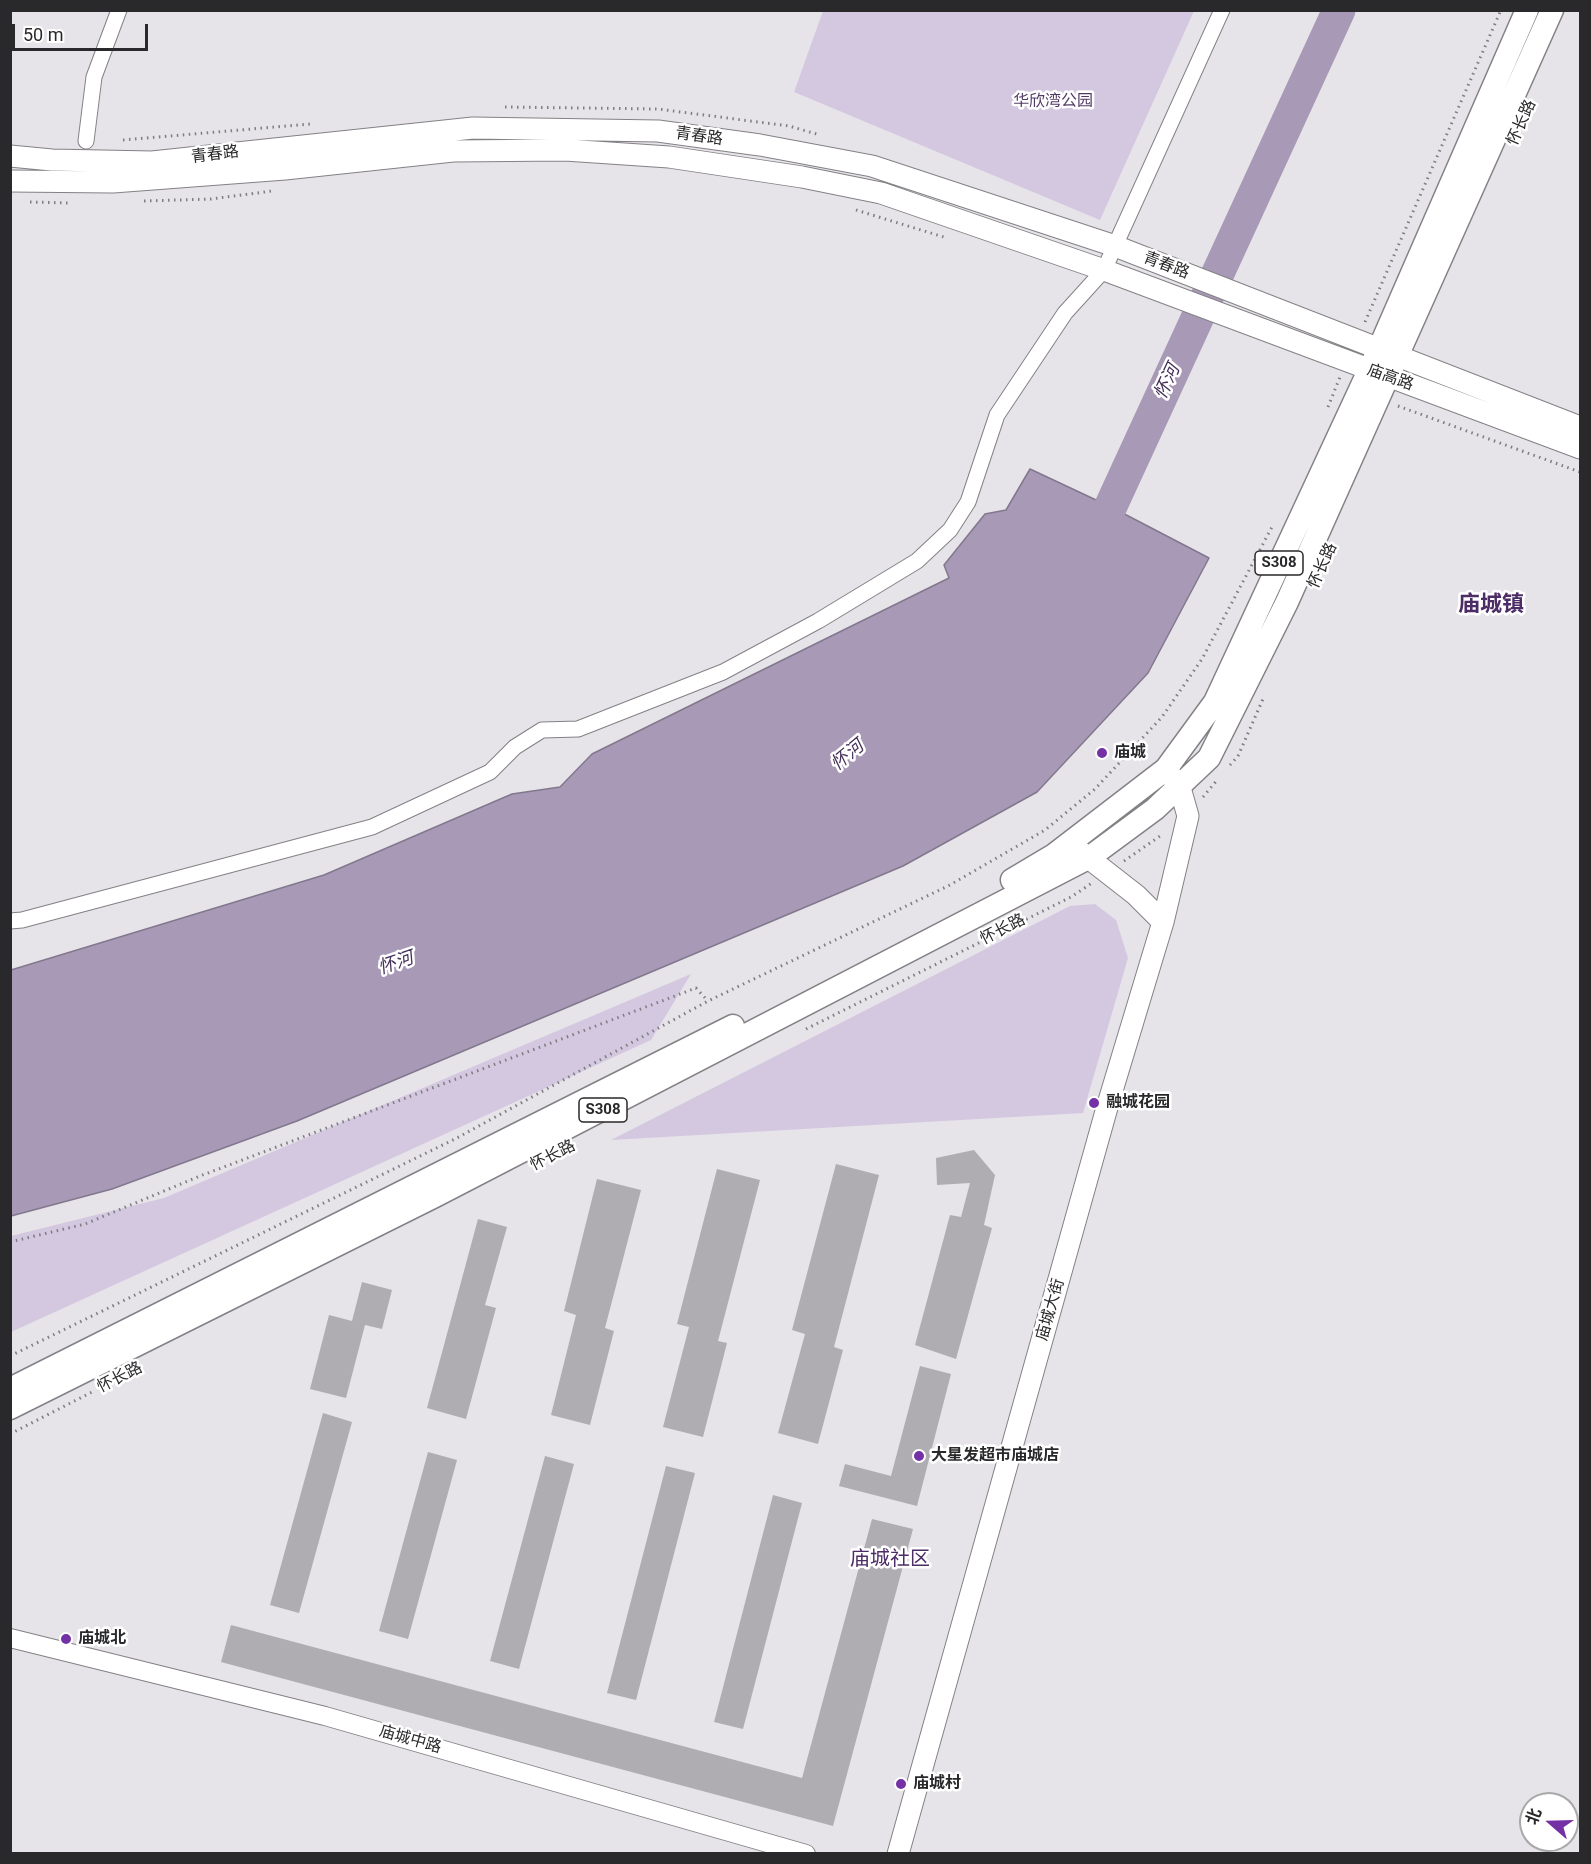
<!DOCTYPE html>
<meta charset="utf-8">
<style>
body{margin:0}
#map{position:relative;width:1591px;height:1864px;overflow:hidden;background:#e6e3e9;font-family:Roboto,"Noto Sans SC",sans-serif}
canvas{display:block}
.frame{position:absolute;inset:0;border:12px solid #29282a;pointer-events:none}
.north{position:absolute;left:1519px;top:1792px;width:60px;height:60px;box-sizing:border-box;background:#fff;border:2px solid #a9a9aa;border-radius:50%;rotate:290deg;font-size:16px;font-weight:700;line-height:24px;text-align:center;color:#29282a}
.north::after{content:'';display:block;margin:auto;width:21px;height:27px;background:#7431a5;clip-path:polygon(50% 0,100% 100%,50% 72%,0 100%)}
.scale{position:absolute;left:12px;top:24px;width:136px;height:27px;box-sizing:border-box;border:3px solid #29282a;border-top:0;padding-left:8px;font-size:18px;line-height:21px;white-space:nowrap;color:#29282a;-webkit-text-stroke:4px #fff;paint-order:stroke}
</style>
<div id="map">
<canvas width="1591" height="1864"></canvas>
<div class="frame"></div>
<div class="north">北</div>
<div class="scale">50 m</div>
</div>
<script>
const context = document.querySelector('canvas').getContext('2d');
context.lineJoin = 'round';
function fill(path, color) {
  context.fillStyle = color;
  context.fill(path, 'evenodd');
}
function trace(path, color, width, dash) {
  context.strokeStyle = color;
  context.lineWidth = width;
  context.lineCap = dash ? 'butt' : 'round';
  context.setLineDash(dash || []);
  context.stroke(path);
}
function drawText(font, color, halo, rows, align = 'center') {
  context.font = font + ' Roboto,"Noto Sans SC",sans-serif';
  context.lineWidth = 5;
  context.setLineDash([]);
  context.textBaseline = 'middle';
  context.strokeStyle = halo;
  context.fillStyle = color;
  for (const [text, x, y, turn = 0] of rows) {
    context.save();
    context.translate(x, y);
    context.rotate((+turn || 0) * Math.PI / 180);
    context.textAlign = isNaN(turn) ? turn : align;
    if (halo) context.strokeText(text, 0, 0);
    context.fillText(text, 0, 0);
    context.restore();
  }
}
const green = new Path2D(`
 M823 11V10L1194 11 1100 220 794 92Z
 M1095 904 1116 920 1128 958 1083 1113 611 1140 1070 906Z
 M691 974 651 1040 11 1332V1236L164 1198Z`);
const water = new Path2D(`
 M1030 469 1111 507 1209 558 1148 673 1037 792 903 866 297 1121 112 1189 11 1216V970L324 875 512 794 560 787 592 754 949 578 944 565 985 514 1006 510Z`);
const river = new Path2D(`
 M1092 547 1339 10`);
const building = new Path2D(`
 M974 1150 995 1175 984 1225 992 1228 956 1359 915 1345 950 1215 961 1217 970 1183 937 1185 936 1158Z
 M836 1164 879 1175 834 1347 843 1350 818 1444 778 1433 805 1334 792 1330Z
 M717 1169 760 1180 718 1341 727 1343 703 1437 663 1427 689 1327 677 1324Z
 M597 1179 641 1190 605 1328 614 1331 590 1425 551 1415 576 1315 564 1311Z
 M478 1219 507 1227 485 1305 496 1308 466 1419 427 1408Z
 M362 1282 392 1290 382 1329 365 1325 346 1398 310 1389 329 1315 352 1321Z
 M920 1366 951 1374 917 1506 839 1486 845 1464 891 1476Z
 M323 1413 352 1422 299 1613 270 1605Z
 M428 1452 457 1460 408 1639 379 1631Z
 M545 1456 574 1464 519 1669 490 1661Z
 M666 1466 695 1473 636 1700 607 1693Z
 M773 1495 802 1503 743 1729 714 1722Z
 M872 1519 913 1529 833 1826 221 1662 231 1625 802 1778Z`);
const path = new Path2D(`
 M505 107 658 109 789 126 820 135
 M123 140 310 124
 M144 201 211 199 272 191
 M30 202 69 203
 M856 210 947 238
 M1365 322 1501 10
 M1398 406 1580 472
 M1328 407 1340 377
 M1230 765 1238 756 1263 699
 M1203 797 1218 779
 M1124 861 1163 834
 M806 1029 1071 897 1092 883
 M10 1242 85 1224 200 1176 696 988 708 1001
 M10 1356 455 1139 708 1001 950 885 1045 830 1095 789 1162 717 1202 659 1273 525
 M10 1434 94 1391`);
const minor = new Path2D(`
 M86 141 94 77 119 10
 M10 921 22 920 372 827 490 772 515 747 542 730 578 729 723 672 818 621 917 561 950 530 968 502 997 415 1065 313 1104 270 1222 10`);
const tertiary = new Path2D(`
 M10 1638 325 1716 806 1854`);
const secondary = new Path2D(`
 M10 156 52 160 152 162 473 128 658 131 760 145 872 166 1115 246 1580 427
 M10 181 113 182 285 169 453 151 565 150 669 157 802 177 881 193 1104 270 1580 448
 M1077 849 1136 895 1163 922
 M898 1854 1108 1104 1163 922 1188 816 1180 788 1169 773`);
const primary = new Path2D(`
 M1012 880 1054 855 1166 769 1215 702 1379 349 1527 10
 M10 1389 733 1026
 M10 1408 435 1196 1090 857 1155 809 1209 758 1287 602 1552 10`);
const markers = [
 [1102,753,6,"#7431a5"],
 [1094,1103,6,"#7431a5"],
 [919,1456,6,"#7431a5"],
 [66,1639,6,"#7431a5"],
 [901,1784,6,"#7431a5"]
];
const shields = [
 [1279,563,48],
 [603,1110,48]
];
const shieldNames = [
 ["S308",1279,563],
 ["S308",603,1110]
];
const parkNames = [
 ["华欣湾公园",1053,102]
];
const streetNames = [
 ["怀长路",1522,123,-66],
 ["青春路",699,137,8],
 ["青春路",215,155,-7],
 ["青春路",1166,266,21],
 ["庙高路",1390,378,20],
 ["怀长路",1323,566,-66],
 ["怀长路",1003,930,-27],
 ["怀长路",553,1156,-27],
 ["庙城大街",1051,1310,-74],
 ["怀长路",120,1378,-27],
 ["庙城中路",410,1740,16]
];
const poiNames = [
 ["庙城",1114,753],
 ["融城花园",1106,1103],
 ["大星发超市庙城店",931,1456],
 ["庙城北",78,1639],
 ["庙城村",913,1784]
];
const waterNames = [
 ["怀河",1168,382,-65],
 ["怀河",848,756,-40],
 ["怀河",396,964,-19]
];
const quarterNames = [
 ["庙城社区",890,1560]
];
const districtNames = [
 ["庙城镇",1491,605]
];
fill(green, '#d4c8e1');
fill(water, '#a89ab7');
trace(water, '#82788d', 1.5);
trace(river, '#a89ab7', 33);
fill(building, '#afadb2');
trace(minor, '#848186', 17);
trace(tertiary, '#848186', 20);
trace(secondary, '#848186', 23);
trace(primary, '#848186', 25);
trace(path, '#7f7d81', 3, [1.5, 4.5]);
trace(minor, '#fff', 15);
trace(tertiary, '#fff', 18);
trace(secondary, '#fff', 21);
trace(primary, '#fff', 22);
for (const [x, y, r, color] of markers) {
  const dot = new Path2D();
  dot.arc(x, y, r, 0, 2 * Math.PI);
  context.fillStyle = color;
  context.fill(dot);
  trace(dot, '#fff', 2);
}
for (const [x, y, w] of shields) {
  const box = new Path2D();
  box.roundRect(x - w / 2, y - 12, w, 24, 4.5);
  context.fillStyle = '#fff';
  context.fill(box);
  trace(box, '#29282a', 1.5);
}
drawText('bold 15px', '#29282a', null, shieldNames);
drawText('16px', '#513b66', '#fff', parkNames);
drawText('16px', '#29282a', '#fff', streetNames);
drawText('bold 16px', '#29282a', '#fff', poiNames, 'left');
drawText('italic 18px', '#452f59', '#fff', waterNames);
drawText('20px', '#4c2d66', '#fff', quarterNames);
drawText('bold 22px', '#4c2d66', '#fff', districtNames);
</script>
